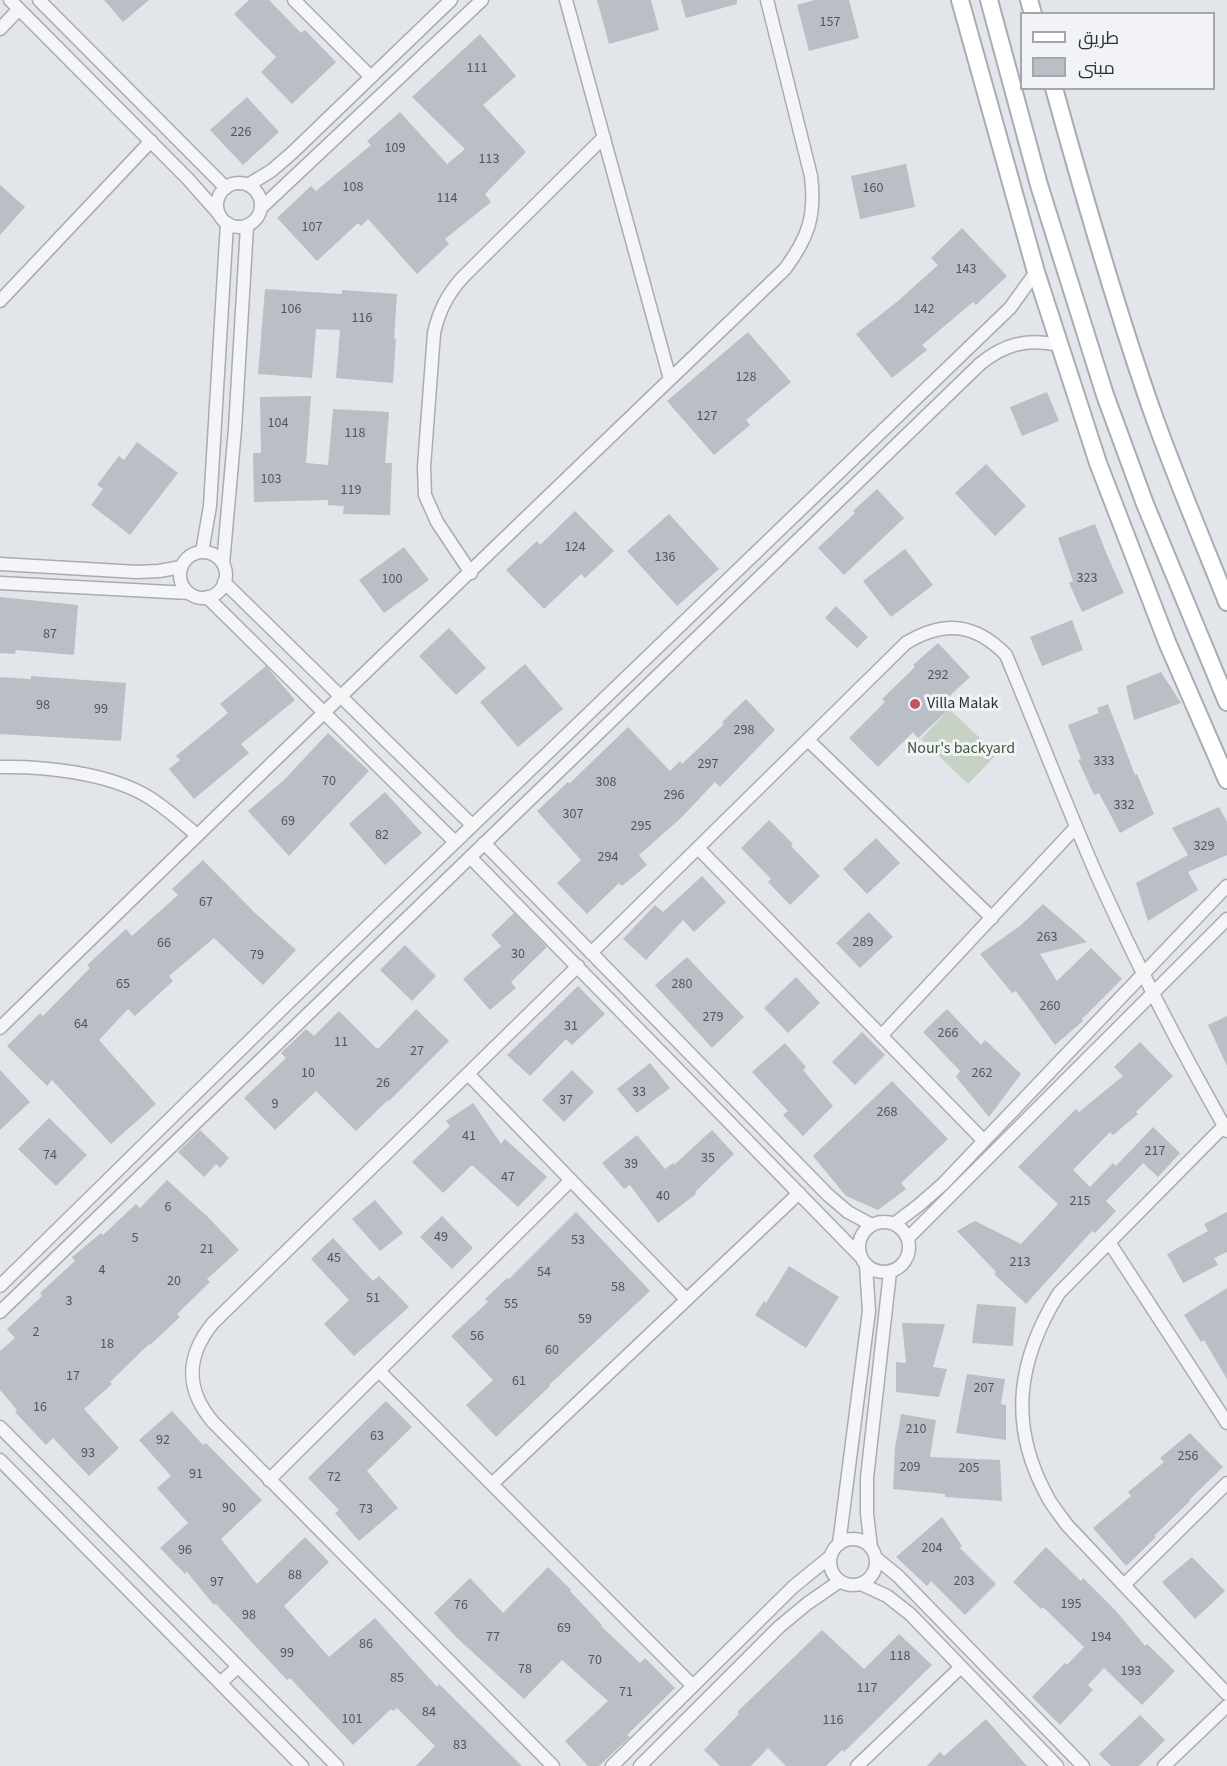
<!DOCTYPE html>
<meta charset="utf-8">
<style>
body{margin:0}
#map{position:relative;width:1227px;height:1766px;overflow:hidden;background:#e2e5e9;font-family:"Source Sans 3",Cairo,sans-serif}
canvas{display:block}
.legend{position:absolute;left:1020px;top:12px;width:195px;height:78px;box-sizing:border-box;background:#f2f3f7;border:2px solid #a3a6ad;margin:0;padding:8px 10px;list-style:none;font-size:18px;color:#2c323f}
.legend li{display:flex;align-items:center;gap:12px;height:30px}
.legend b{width:30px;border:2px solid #a3a6ad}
</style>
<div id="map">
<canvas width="1227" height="1766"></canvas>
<ul class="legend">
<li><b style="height:8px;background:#fff"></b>طريق</li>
<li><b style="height:16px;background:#babec5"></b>مبنى</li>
</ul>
</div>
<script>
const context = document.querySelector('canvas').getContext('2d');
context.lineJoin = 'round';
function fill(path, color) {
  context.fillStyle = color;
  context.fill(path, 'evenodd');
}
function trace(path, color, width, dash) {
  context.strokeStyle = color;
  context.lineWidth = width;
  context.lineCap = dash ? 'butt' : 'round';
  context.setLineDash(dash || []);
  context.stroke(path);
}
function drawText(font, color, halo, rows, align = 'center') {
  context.font = font + ' "Source Sans 3",sans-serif';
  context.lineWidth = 6;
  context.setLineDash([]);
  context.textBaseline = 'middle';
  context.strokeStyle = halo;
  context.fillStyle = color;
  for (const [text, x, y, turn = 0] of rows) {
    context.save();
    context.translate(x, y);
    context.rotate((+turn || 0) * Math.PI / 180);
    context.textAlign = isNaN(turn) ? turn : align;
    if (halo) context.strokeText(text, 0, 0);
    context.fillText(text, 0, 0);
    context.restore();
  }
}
const green = new Path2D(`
 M949 709 997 754 968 784 921 739Z`);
const building = new Path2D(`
 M104 0H149L123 22Z
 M249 0H269L301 33 305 30 336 62 292 104 261 72 276 57 234 14Z
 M597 0H651L659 30 609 44Z
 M681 0H737V4L686 18Z
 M815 0H849L859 38 809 51 797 5Z
 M480 34 516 76 483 105 526 152 485 194 491 202 445 239 449 244 417 274 368 219 361 226 358 223 317 261 277 218 311 186 316 191 371 145 367 141 400 112 447 164 465 149 412 97Z
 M247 97 279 132 243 165 210 130Z
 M906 164 915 207 860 219 851 176Z
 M0 185 25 207 0 235Z
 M962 228 1007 276 976 305 973 302 922 345 927 350 892 378 856 334 898 301 938 265 931 258Z
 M265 289 342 294V290L397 294 394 339H396L393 383 336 378 340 330 316 329 312 378 258 374Z
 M748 332 791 382 746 420 750 425 714 455 667 401Z
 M1047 392 1059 421 1022 436 1010 407Z
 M311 396 306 463 328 465 333 409 389 412 385 463H392L390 515 343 514 344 506 328 505V500L254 502 253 453H261L260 397Z
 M137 442 178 473 130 535 91 505 103 489 97 485 119 456 124 460Z
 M986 464 1026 506 995 536 955 493Z
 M877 489 904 518 844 575 818 548 855 513 853 511Z
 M575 511 614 551 585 578 581 574 544 609 506 570 537 541 540 545Z
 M669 514 719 569 677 606 627 551Z
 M1095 524 1107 555 1124 593 1082 612 1069 583 1073 581 1058 538Z
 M404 547 429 580 384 613 359 580Z
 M905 549 933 585 891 617 863 581Z
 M0 597 78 605 74 655 16 650 15 654 0 653Z
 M836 606 868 637 857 648 825 618Z
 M1072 620 1083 650 1042 666 1030 637Z
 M449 628 486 668 456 695 419 656Z
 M938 643 970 677 942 703 949 709 918 738 913 732 878 767 849 738 885 702 882 699 915 667 913 665Z
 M525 664 563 709 518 747 480 702Z
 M266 666 295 700 241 744 249 753 194 799 169 769 180 760 176 756 228 713 220 704Z
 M1161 672 1181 703 1134 720 1126 686Z
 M31 676 126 683 121 741 0 734V677L31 679Z
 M746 699 775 730 720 787 715 782 681 818 639 855 647 865 622 886 619 883 587 914 557 883 581 860 537 811 568 782 569 784 628 727 670 771 680 761 682 764 724 724 722 722Z
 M1108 704 1135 775 1137 774 1154 814 1120 833 1099 793 1094 795 1078 760 1081 759 1068 725 1099 713 1097 708Z
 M328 733 369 771 289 856 248 811 284 780Z
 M385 792 422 833 385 865 349 824Z
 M1219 807 1227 822V855L1188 872 1198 890 1148 921 1136 883 1188 855 1172 828Z
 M769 820 793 844 791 846 820 876 790 905 768 882 771 879 741 848Z
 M876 838 900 863 867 894 843 869Z
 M203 860 254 912 296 950 263 985 214 938 169 976 173 981 135 1016 128 1009 99 1040 156 1104 111 1144 52 1080 47 1086 7 1046 40 1013 43 1016 90 968 87 965 126 929 132 936 178 895 172 889Z
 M702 876 726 902 694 932 683 920 646 960 623 939 655 905 663 912Z
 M1043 904 1087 942 1040 954 1057 981 1091 948 1122 979 1082 1019 1083 1021 1055 1045 1016 991 1012 993 980 954 1020 926Z
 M869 912 893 937 860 968 836 943Z
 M514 913 547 947 511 982 516 988 490 1010 463 979 501 946 491 935Z
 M405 945 436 976 412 1001 380 970Z
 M687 957 744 1017 712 1048 655 985Z
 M796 977 820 1003 788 1033 764 1008Z
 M578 986 605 1014 572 1045 566 1039 530 1076 507 1055Z
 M416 1009 449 1041 389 1101 388 1100 356 1131 316 1091 275 1130 244 1098 286 1058 281 1053 306 1029 314 1036 339 1011 376 1048H379Z
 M947 1009 981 1045 985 1040 1021 1074 989 1117 956 1077 960 1071 923 1032Z
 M1227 1016V1066L1208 1025Z
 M862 1032 885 1055 855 1085 832 1062Z
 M1140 1042 1173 1076 1136 1112 1138 1114 1113 1135 1110 1132 1073 1170 1090 1187 1113 1163 1116 1166 1153 1127 1180 1153 1158 1177 1143 1163 1106 1201 1116 1211 1095 1233 1092 1231 1026 1304 994 1274 996 1272 957 1231 975 1221 1021 1244 1058 1204 1018 1167 1076 1109 1079 1112 1123 1076 1114 1067Z
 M785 1043 806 1067 803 1070 833 1106 803 1136 783 1115 788 1111 752 1072Z
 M650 1063 670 1088 637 1113 617 1089Z
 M0 1070 30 1102 0 1130Z
 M572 1070 594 1092 564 1122 542 1100Z
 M892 1081 948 1139 901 1183 906 1189 878 1210 846 1196 813 1156Z
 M473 1103 501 1144 505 1139 547 1177 518 1207 472 1165 443 1193 412 1162 450 1126 446 1121Z
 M49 1118 87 1155 56 1186 18 1149Z
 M200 1130 229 1158 220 1168 216 1164 204 1177 178 1152Z
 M712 1130 734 1154 695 1192 696 1194 658 1223 630 1185 624 1189 602 1163 637 1135 665 1169 673 1163 674 1165Z
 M167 1180 209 1218 239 1250 207 1279 210 1282 177 1314 180 1317 150 1345 149 1344 110 1382 112 1384 84 1409 119 1448 89 1476 53 1438 46 1445 15 1412 17 1410 0 1390V1351L15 1338 7 1329 42 1296 40 1293 75 1261 72 1257 101 1233 103 1235 136 1204 140 1208Z
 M375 1200 403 1233 380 1251 352 1219Z
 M576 1212 650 1291 549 1385 550 1386 496 1437 466 1405 493 1380 451 1336 488 1302 485 1299 507 1278 509 1279Z
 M1227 1212V1252L1214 1258 1218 1265 1183 1283 1167 1254 1208 1231 1204 1224Z
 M442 1216 473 1248 452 1269 420 1237Z
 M333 1238 373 1281 379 1276 409 1307 354 1356 324 1324 349 1300 311 1259Z
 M789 1266 839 1297 806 1348 755 1315 764 1301 766 1303Z
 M1227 1288V1379L1204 1340 1201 1342 1184 1315Z
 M977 1304 1016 1307 1013 1346 972 1343Z
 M902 1323 945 1324 933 1367 947 1369 939 1397 896 1392V1362L906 1363Z
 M967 1374 1005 1379 1001 1404 1006 1405V1440L956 1433Z
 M386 1401 412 1427 367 1471 398 1508 359 1541 335 1513 339 1510 308 1478Z
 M172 1411 203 1445 206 1443 262 1500 221 1539 257 1584 305 1537 329 1562 284 1606 329 1657 375 1618 437 1687 439 1684 522 1766H416L435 1746 397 1708 393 1711 391 1709 353 1745 290 1678 287 1680 216 1604 214 1605 187 1572 185 1574 160 1548 188 1523 157 1488 171 1476 139 1440Z
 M901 1414 936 1420 930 1457 1000 1460 1002 1501 945 1497V1494L893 1489 895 1448Z
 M1190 1433 1223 1467 1189 1500 1190 1501 1154 1536 1156 1537 1126 1566 1093 1528 1131 1496 1128 1492 1164 1462 1160 1458Z
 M942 1517 962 1546 960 1548 996 1584 965 1615 931 1581 927 1586 896 1557Z
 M1046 1547 1081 1581 1083 1578 1116 1611 1145 1646 1147 1644 1175 1671 1142 1705 1104 1668 1088 1685 1093 1690 1060 1725 1032 1697 1065 1663 1067 1665 1084 1647 1043 1607 1041 1609 1013 1582Z
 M1192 1557 1225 1591 1195 1619 1162 1582Z
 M548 1567 571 1590 570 1591 602 1625 601 1626 640 1663 645 1658 675 1688 627 1735 630 1737 599 1766H588L565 1741 608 1701 562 1660 524 1699 457 1638 434 1613 470 1578 503 1613Z
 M822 1630 864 1669 899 1634 932 1665 844 1752 842 1750 826 1766H786L768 1748 751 1766H720L704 1750 739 1714 737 1712 758 1692Z
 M1140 1715 1165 1740 1139 1766H1111L1099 1754Z
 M986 1719 1027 1766H927L940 1752 944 1756Z`);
const street = new Path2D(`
 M10 0 188 179 219 214
 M39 0 226 188
 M294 0 371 77
 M566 0 670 379
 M0 29 19 9
 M217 205a22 22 0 1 1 44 0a22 22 0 1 1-44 0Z
 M248 185 271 171 292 153 451 0
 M261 208 482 0
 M0 301 151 141
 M202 552 210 506 227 223
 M180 575a23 23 0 1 1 46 0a23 23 0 1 1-46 0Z
 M0 564 137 572 159 571 181 567
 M223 564 235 429 247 226
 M471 573 437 522 425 495 424 467 434 333C439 311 447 295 462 278L604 137
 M224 582 472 825
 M0 583 189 593
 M207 597 455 842
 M808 740 992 918
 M0 767C45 766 106 773 145 795 164 806 180 821 197 835
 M484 843 828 1195 848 1212 872 1225
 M698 848 984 1141
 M470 857 860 1256
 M591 953 906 643C944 620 975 623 1006 655 1037 729 1066 805 1098 878 1137 965 1180 1049 1227 1131
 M0 1028C260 773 522 521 785 269 808 238 816 216 811 176L767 0
 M881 1036 1076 827
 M468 1074 686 1299
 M1224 1126 1059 1293C1018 1359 1008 1423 1046 1494 1051 1505 1060 1515 1067 1525L1227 1694
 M859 1247a25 25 0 1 1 50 0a25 25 0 1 1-50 0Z
 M894 1224 919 1205 943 1184 1227 886
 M908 1238 1227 919
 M1109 1242 1227 1423
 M0 1286 286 1005 1010 308 1036 272
 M0 1312 980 364C1004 344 1028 338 1059 345
 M379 1371 692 1685
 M0 1427 337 1766
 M0 1460 302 1766
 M269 1480 571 1180
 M492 1484 799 1193
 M830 1562a23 23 0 1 1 46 0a23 23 0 1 1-46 0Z
 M839 1544 869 1311 866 1266
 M871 1548 867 1513V1478L890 1272
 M876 1558 898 1576 1083 1766
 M861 1584 887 1596 910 1614 1057 1766
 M1124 1585 1227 1483
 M220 1683 238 1667
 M553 1766 213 1422C185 1389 186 1356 213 1323L578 966
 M612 1766 793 1587 831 1556
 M640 1766 779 1627 808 1603 840 1581
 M857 1766 961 1667
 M1164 1766 1227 1706`);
const secondary = new Path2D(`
 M960 0 1036 272 1098 463 1167 642 1227 780
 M989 0 1039 185 1105 395 1145 504 1227 702
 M1029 0 1033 14
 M1054 88C1084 197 1115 305 1152 411 1175 476 1202 539 1227 602`);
const markers = [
 [915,704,6,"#c1555f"]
];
const numberNames = [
 ["157",830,23],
 ["111",477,69],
 ["226",241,133],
 ["109",395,149],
 ["113",489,160],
 ["108",353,188],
 ["160",873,189],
 ["114",447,199],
 ["107",312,228],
 ["143",966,270],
 ["106",291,310],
 ["142",924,310],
 ["116",362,319],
 ["128",746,378],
 ["127",707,417],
 ["104",278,424],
 ["118",355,434],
 ["103",271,480],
 ["119",351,491],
 ["124",575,548],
 ["136",665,558],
 ["323",1087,579],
 ["100",392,580],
 ["87",50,635],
 ["292",938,676],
 ["98",43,706],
 ["99",101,710],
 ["298",744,731],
 ["333",1104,762],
 ["297",708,765],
 ["70",329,782],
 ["308",606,783],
 ["296",674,796],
 ["332",1124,806],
 ["307",573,815],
 ["69",288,822],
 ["295",641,827],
 ["82",382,836],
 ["329",1204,847],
 ["294",608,858],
 ["67",206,903],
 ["263",1047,938],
 ["289",863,943],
 ["66",164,944],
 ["30",518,955],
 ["79",257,956],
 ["65",123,985],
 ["280",682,985],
 ["260",1050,1007],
 ["279",713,1018],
 ["64",81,1025],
 ["31",571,1027],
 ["266",948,1034],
 ["11",341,1043],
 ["27",417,1052],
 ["10",308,1074],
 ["262",982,1074],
 ["26",383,1084],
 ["33",639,1093],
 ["37",566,1101],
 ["9",275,1105],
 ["268",887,1113],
 ["41",469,1137],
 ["217",1155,1152],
 ["74",50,1156],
 ["35",708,1159],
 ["39",631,1165],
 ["47",508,1178],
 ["40",663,1197],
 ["215",1080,1202],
 ["6",168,1208],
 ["49",441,1238],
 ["5",135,1239],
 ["53",578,1241],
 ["21",207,1250],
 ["45",334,1259],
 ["213",1020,1263],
 ["4",102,1271],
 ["54",544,1273],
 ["20",174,1282],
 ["58",618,1288],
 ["51",373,1299],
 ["3",69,1302],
 ["55",511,1305],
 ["59",585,1320],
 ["2",36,1333],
 ["56",477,1337],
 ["18",107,1345],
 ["60",552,1351],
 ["17",73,1377],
 ["61",519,1382],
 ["207",984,1389],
 ["16",40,1408],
 ["210",916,1430],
 ["63",377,1437],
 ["92",163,1441],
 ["93",88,1454],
 ["256",1188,1457],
 ["209",910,1468],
 ["205",969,1469],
 ["91",196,1475],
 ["72",334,1478],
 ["90",229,1509],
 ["73",366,1510],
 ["204",932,1549],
 ["96",185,1551],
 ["88",295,1576],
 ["203",964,1582],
 ["97",217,1583],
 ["195",1071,1605],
 ["76",461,1606],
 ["98",249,1616],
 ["69",564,1629],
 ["77",493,1638],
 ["194",1101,1638],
 ["86",366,1645],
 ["99",287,1654],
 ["118",900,1657],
 ["70",595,1661],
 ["78",525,1670],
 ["193",1131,1672],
 ["85",397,1679],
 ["117",867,1689],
 ["71",626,1693],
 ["84",429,1713],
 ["101",352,1720],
 ["116",833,1721],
 ["83",460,1746]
];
const poiNames = [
 ["Villa Malak",927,704]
];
const parkNames = [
 ["Nour's backyard",961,749]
];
fill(green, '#c7d2c4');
fill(building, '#babec5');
trace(street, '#a8acb3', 15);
trace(secondary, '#a8acb3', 20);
trace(street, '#f5f5f8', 12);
trace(secondary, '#fff', 16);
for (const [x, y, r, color] of markers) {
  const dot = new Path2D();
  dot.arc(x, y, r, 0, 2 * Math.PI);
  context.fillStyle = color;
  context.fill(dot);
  trace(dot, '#f2f3f7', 2);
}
drawText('14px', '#505560', null, numberNames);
drawText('16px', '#2c323f', '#f2f3f7', poiNames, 'left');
drawText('16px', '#3f5a3b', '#f2f3f7', parkNames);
</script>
